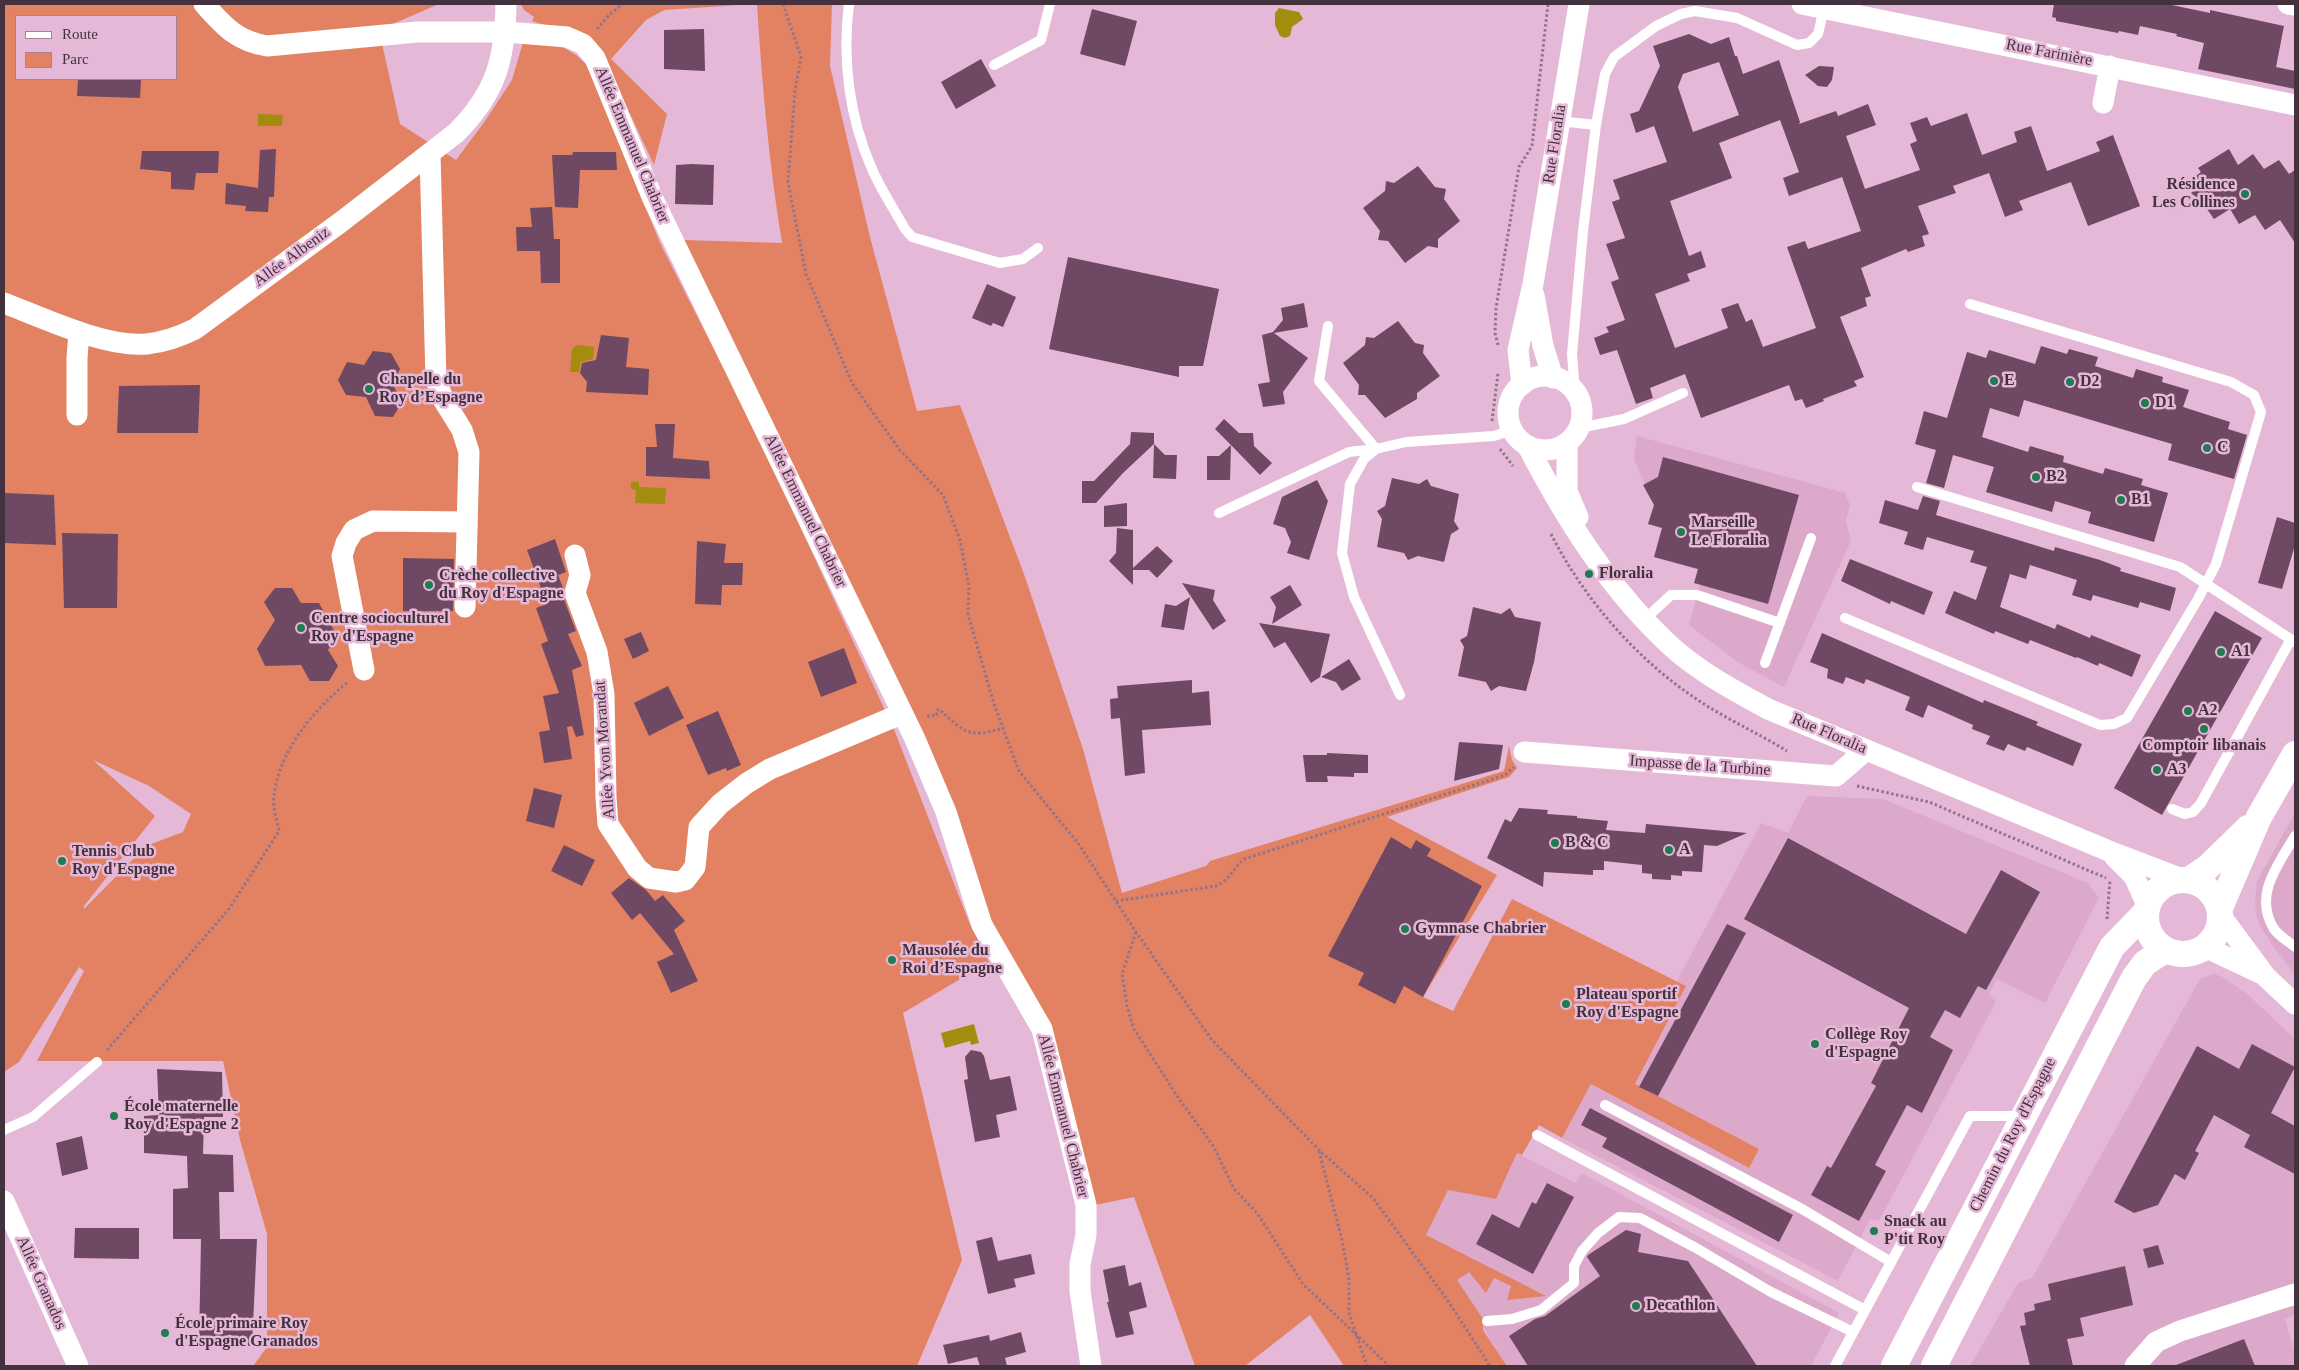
<!DOCTYPE html>
<meta charset="utf-8">
<style>
body{margin:0}
#map{position:relative;width:2299px;height:1370px;overflow:hidden;background:#e6b8d7;font-family:Georgia,serif}
canvas{display:block}
.frame{position:absolute;inset:0;border:5px solid #43313d;pointer-events:none}
.legend{position:absolute;left:15px;top:15px;width:162px;height:65px;box-sizing:border-box;background:#e6b8d7;border:1px solid #a58299;margin:0;padding:6px 9px;list-style:none;font-size:15px;color:#43313d}
.legend li{display:flex;align-items:center;gap:10px;height:25px}
.legend b{width:25px;border:1px solid #a58299}
</style>
<div id="map">
<canvas width="2299" height="1370"></canvas>
<div class="frame"></div>
<ul class="legend">
<li><b style="height:6px;background:#fff"></b>Route</li>
<li><b style="height:14px;background:#e28263"></b>Parc</li>
</ul>
</div>
<script>
const context = document.querySelector('canvas').getContext('2d');
context.lineJoin = 'round';
function fill(path, color) {
  context.fillStyle = color;
  context.fill(path, 'evenodd');
}
function trace(path, color, width, dash) {
  context.strokeStyle = color;
  context.lineWidth = width;
  context.lineCap = dash ? 'butt' : 'round';
  context.setLineDash(dash || []);
  context.stroke(path);
}
function drawText(font, color, halo, rows, align = 'center') {
  context.font = font + ' Georgia,serif';
  context.lineWidth = 5;
  context.setLineDash([]);
  context.textBaseline = 'middle';
  context.strokeStyle = halo;
  context.fillStyle = color;
  for (const [text, x, y, turn = 0] of rows) {
    context.save();
    context.translate(x, y);
    context.rotate((+turn || 0) * Math.PI / 180);
    context.textAlign = isNaN(turn) ? turn : align;
    if (halo) context.strokeText(text, 0, 0);
    context.fillText(text, 0, 0);
    context.restore();
  }
}
const built = new Path2D(`
 M1637 436 1845 493 1850 505 1846 521 1851 541 1784 687 1739 663 1689 625 1700 585 1698 570 1654 557 1662 528 1648 524 1654 505 1634 459Z
 M1807 796 1883 799 2088 883 2099 898 2045 1003 1997 979 1989 994 1996 1002 1879 1221 1870 1219 1838 1281 1562 1138 1591 1084 1749 1168 1758 1149 1635 1084 1685 987 1677 981 1761 823 1788 833Z
 M2295 813V974L2272 945 2257 920 2255 904 2257 881Z
 M2213 974 2221 976 2246 993 2295 1039V1315L2285 1319 2295 1354V1366H1970L2018 1283 2032 1278 2200 979Z
 M1517 1153 1576 1183 1582 1173 1839 1313 1811 1366H1507L1426 1235 1448 1190 1496 1199Z`);
const green = new Path2D(`
 M4 4H439L379 30 400 124 456 160 485 121 512 80 524 39C551 43 566 44 586 64L661 245 762 444 895 732 969 922 989 962 903 1013 962 1260 917 1366H253L267 1347V1234L240 1140 223 1061H37L84 971 79 967 19 1062 4 1072ZM16 16H176V79H16ZM93 760 149 786 191 814 183 832 146 846 84 909V906L155 816Z
 M521 4H753L664 10 646 20 611 59 667 114 654 165 606 63 564 31 532 21 534 17 524 10Z
 M757 4H832L830 66 870 237 917 411 960 405 1024 574 1083 749 1122 893 1206 866 1210 861 1504 771 1509 746 1512 760 1517 768 1509 777 1387 817 1497 875 1423 997 1453 1011 1512 899 1686 986 1635 1084 1759 1149 1749 1168 1591 1084 1562 1138 1539 1125 1522 1155 1517 1153 1496 1199 1448 1190 1426 1235 1546 1296 1507 1300 1511 1286 1494 1278 1486 1293 1469 1272 1457 1280 1483 1319V1330L1507 1366H1344L1310 1315 1245 1366H1195L1134 1197 1095 1205 1002 944 684 240 782 243C769 164 762 84 757 4Z`);
const water = new Path2D(`
 M1279 8 1299 12 1303 19 1292 27 1290 36 1285 38 1280 36 1275 25V13Z
 M258 114 283 115 282 126H258Z
 M577 345 594 347 593 359 581 362 579 372H570L572 349Z
 M631 482H639V487L666 488 665 504 635 503 636 490 631 489Z
 M974 1024 979 1043 971 1045 970 1041 945 1048 941 1033Z`);
const building = new Path2D(`
 M2054 4H2167L2210 13V10L2284 26 2276 67 2295 71V89L2198 69 2204 43 2176 36 2177 34 2140 26 2138 35 2119 31 2118 33 2056 21V18L2052 17Z
 M1092 9 1137 21 1125 66 1080 54Z
 M704 29 705 71 664 69V30Z
 M1689 34 1711 44 1729 37 1735 56H1737L1743 74 1779 60 1800 122 1799 124 1836 111 1838 116 1868 104 1876 125 1846 136 1865 189 1920 170 1910 144 1917 141 1910 123 1927 117 1931 126 1967 113 1982 155 2017 142 2014 132 2031 126 2047 171 2100 151 2096 142 2113 135 2140 206 2088 226 2071 182 2019 201 2023 210 2005 217 1989 173 1953 186 1956 193 1918 206 1929 234 1922 236 1925 246 1908 252 1906 249 1861 268 1871 296 1865 298 1867 306 1840 317 1864 377 1854 381 1857 386 1823 399 1824 401 1806 408 1802 399 1795 401 1789 385 1701 418 1685 374 1650 388 1653 398 1636 404 1617 350 1600 355 1594 338 1609 332 1606 327 1625 320 1611 282 1619 279 1606 244 1625 238 1612 202 1620 199 1613 180 1667 162 1654 126 1636 133 1630 114 1639 111 1660 66 1653 46ZM1719 62 1739 115 1693 132 1678 87 1683 74ZM1780 120 1799 172 1783 178 1789 196 1842 177 1861 231 1808 249 1805 241 1787 247 1816 328 1763 347 1752 319 1746 322 1738 303 1721 309 1728 328 1675 348 1655 294 1690 281 1687 274 1706 267 1701 251 1689 256 1670 201 1732 178 1719 143Z
 M981 59 996 86 956 109 941 82Z
 M1819 66 1834 67 1832 80 1827 87 1818 86 1805 75Z
 M78 79H141L140 98 77 96Z
 M276 149 274 197H269L268 212 245 211 246 206 225 204 226 183 258 188 260 150Z
 M2229 149 2238 165 2253 154 2264 169 2279 160 2289 174 2295 170V243L2280 220 2265 230 2255 215 2239 224 2230 209 2214 219 2202 202 2191 193 2197 188 2195 184 2199 180 2196 176 2201 172 2198 168Z
 M142 151H219L218 173H196L194 190 171 189V172L140 169Z
 M573 152H616L617 170H580L578 208 555 207 552 155H572Z
 M692 164 714 165 713 205 675 204 676 165Z
 M1418 166 1435 187 1446 189 1444 199 1460 221 1438 239V248L1428 246 1405 263 1388 241 1378 240 1380 231 1363 208 1385 191 1386 181 1394 183Z
 M552 207 554 239H560V283H541L540 251H517L516 227H532L530 208Z
 M1068 257 1219 289 1203 366H1179V377L1049 349Z
 M987 284 1016 297 1003 327 993 323 991 326 972 318Z
 M1304 303 1308 327 1274 333 1308 358 1283 392 1285 404 1263 407 1258 384 1270 382 1262 335 1273 332 1283 320 1281 308Z
 M1398 321 1415 343 1424 345 1423 353 1440 376 1417 393V399L1385 418 1365 395H1358L1359 385 1343 363 1365 345 1366 337 1374 338Z
 M601 335 629 338 626 367 649 369 648 395 586 392 587 382 580 373 582 363 596 360Z
 M2041 346 2067 354 2069 349 2098 357 2095 366 2133 378 2136 369 2163 377 2162 382 2189 390 2183 407 2230 422 2228 429 2247 435 2234 479 2168 460 2172 444 2024 400 2019 417 1990 408 1982 437 2028 452 2030 446 2064 456 2063 462 2103 474 2105 468 2143 479 2141 485 2168 493 2154 542 2088 523 2091 512 2055 501 2052 512 1986 492 1994 467 1953 455 1944 488 1926 483 1936 450 1915 444 1924 411 1947 418 1967 352 1986 358 1989 350 2035 364Z
 M373 351 391 353 400 369 392 383 402 402 393 417 375 416 366 397 346 395 338 380 347 362 364 365Z
 M200 385 198 433H117L119 386Z
 M1224 419 1239 433H1253L1254 446 1272 463 1260 475 1231 445 1230 480H1207V456H1219L1231 445 1215 429Z
 M655 424H675L673 458 709 461 710 479 646 476V447H657Z
 M1131 432 1154 433V444L1165 455H1177L1176 479 1153 478 1154 444 1123 473 1096 503H1082V481H1094L1130 444Z
 M1663 457 1799 495 1768 604 1694 583 1698 569 1654 557 1662 528 1648 524 1654 505 1643 485 1658 477Z
 M1392 478 1419 484 1427 479 1431 486 1459 494 1454 521 1459 529 1451 534 1444 562 1418 556 1408 560 1404 553 1377 547 1382 519 1377 511 1385 506Z
 M1317 480 1328 501 1309 560 1287 553 1291 542 1285 528 1273 524 1282 497Z
 M4 493 54 495 56 545 4 543Z
 M1923 496 1940 501 1936 515 2054 551 2055 547 2100 560 2121 568 2120 571 2176 588 2170 611 2140 602 2138 608 2093 595 2091 601 2072 595 2077 580 2030 565 2026 579 2010 574 2000 607 2055 629 2057 624 2090 638 2091 635 2141 655 2132 677 2099 663 2098 666 2077 657 2076 658 2030 640 2028 644 1995 631 1994 634 1945 613 1954 591 1976 600 1987 567 1970 562 1974 551 1927 537 1923 550 1904 544 1908 532 1879 523 1885 500 1918 510Z
 M1127 503V526L1104 527V506Z
 M2277 517 2295 523V545L2282 589 2258 583Z
 M1117 528 1133 530V568L1157 546 1173 561 1157 578 1149 570H1133V585L1109 561 1116 553Z
 M62 533 118 534 117 608H64Z
 M555 539 566 572 558 575 563 588V597L576 631 568 634 582 666 572 670 584 735 576 737 572 726 567 727 572 759 544 763 539 732 550 730 543 696 559 693 541 644 548 641 536 608 547 604 527 550Z
 M697 541 726 544 724 563H743L742 585H722L721 605 695 604Z
 M403 558 454 559 453 611H403Z
 M1850 559 1933 592 1924 615 1891 601 1890 604 1841 581Z
 M1182 583 1215 590 1213 600 1226 621 1213 630Z
 M1290 585 1302 605 1272 624 1276 607 1270 597Z
 M275 588H292L301 603H319L337 636 328 650 338 666 329 681H310L301 665 265 666 257 649 275 620 264 602Z
 M1190 597 1184 630 1161 627 1165 604 1176 606Z
 M1473 607 1501 614 1510 608 1515 617 1541 622 1534 662 1526 691 1499 686 1491 691 1486 682 1458 676 1464 647 1460 640 1467 636Z
 M2215 611 2262 638 2162 815 2114 788Z
 M1259 623 1330 634 1320 677 1311 683 1285 642 1274 648Z
 M641 632 649 651 633 659 624 639Z
 M1822 633 1983 703 1984 700 2038 722 2036 725 2082 744 2073 766 2027 747 2025 751 2008 744 2004 751 1986 744 1990 736 1972 729 1973 725 1928 705 1923 718 1905 710 1910 697 1866 679 1864 684 1846 677 1843 684 1827 678 1828 669 1810 662Z
 M844 648 857 683 821 697 808 662Z
 M1349 659 1361 679 1342 691 1336 682 1321 677Z
 M1192 680V693L1209 691 1211 725 1142 730 1145 773 1125 776 1120 718 1111 719 1110 699 1118 698 1117 686Z
 M668 686 684 718 649 736 634 703Z
 M718 711 741 765 727 771 726 768 708 775 686 725Z
 M1459 742 1503 745 1499 769 1454 781Z
 M1327 753 1368 755V773H1354V777L1327 776 1328 782H1306L1303 755H1327Z
 M534 788 562 795 554 828 526 821Z
 M1519 808 1548 810 1547 814 1577 816V818L1608 821 1606 830 1645 833 1646 824 1747 833 1717 846 1704 845 1702 872 1682 871V876L1671 875V880L1652 879V874L1642 873V865L1604 861V870H1593V875L1544 872 1543 887 1487 858 1505 819 1511 822Z
 M1391 837 1411 849 1416 840 1431 849 1427 856 1482 886 1423 997 1404 986 1395 1004 1358 985 1364 973 1328 956Z
 M1788 838 1966 934 2001 870 2040 892 1986 990 1978 986 1960 1018 1945 1010 1930 1037 1953 1050 1922 1113 1907 1105 1875 1165 1886 1171 1859 1221 1811 1195 1827 1166 1831 1168 1876 1086 1871 1083 1909 1008 1744 919Z
 M564 845 595 860 582 886 551 871Z
 M629 878 646 890 655 901 663 895 685 921 674 930 698 981 671 993 657 962 674 954 640 913 632 920 611 893Z
 M1727 924 1746 933 1658 1096 1639 1087Z
 M2252 1044 2295 1067 2271 1113 2295 1126V1174L2244 1147 2250 1135 2214 1115 2195 1151 2199 1153 2185 1180 2175 1174 2158 1205 2134 1213 2114 1202 2197 1046 2239 1069Z
 M971 1050 981 1052 984 1056 990 1080 1010 1076 1017 1110 996 1115 1000 1137 975 1142 964 1080 968 1079 965 1057Z
 M157 1069 222 1072 223 1117H204L203 1154 233 1155 234 1192H219L220 1239H257L252 1346 199 1344 201 1239H173V1189L188 1188 187 1156 144 1153V1116L159 1115Z
 M1590 1108 1793 1215 1779 1242 1602 1147 1607 1138 1581 1125Z
 M82 1136 88 1169 62 1176 56 1143Z
 M1547 1183 1574 1197 1533 1274 1476 1244 1492 1214 1519 1228 1532 1202 1536 1204Z
 M75 1228H139V1259L74 1258Z
 M1626 1230 1641 1234 1638 1252 1688 1261 1757 1366H1528L1509 1336 1535 1319 1545 1316 1600 1276 1587 1257 1588 1255Z
 M992 1237 998 1261 1031 1254 1035 1274 1014 1279 1016 1287 988 1294 976 1241Z
 M2158 1245 2164 1264 2148 1268 2143 1249Z
 M1125 1265 1129 1286 1141 1282 1147 1307 1129 1312 1134 1334 1116 1338 1107 1302H1109L1103 1270Z
 M2125 1266 2133 1305 2080 1318 2084 1336 2067 1339 2073 1366H2030L2020 1326 2026 1325 2024 1313 2035 1310 2034 1304 2051 1300 2048 1284Z
 M1021 1332 1026 1352 1005 1358 1007 1366H980L977 1357 948 1364 943 1345 989 1335 990 1341Z
 M2244 1339 2255 1366H2176V1365Z`);
const path = new Path2D(`
 M783 4 801 57 795 91 788 182 806 274 852 383 899 449 943 495 960 540 969 587 968 614 994 704 1019 771 1078 843 1136 932 1212 1040 1319 1150 1373 1198 1448 1301 1490 1366
 M597 29 610 14 623 4
 M1498 345 1495 333 1496 308 1519 167 1532 146 1548 4
 M1492 421 1498 373
 M1500 449 1513 466
 M1551 534C1584 599 1637 660 1698 700 1726 719 1758 733 1787 751
 M927 716 937 715 936 711 939 709C964 732 969 739 1003 728
 M1857 786 1929 802 2106 878
 M1116 901 1216 886C1230 880 1233 868 1244 859L1505 775 1514 767
 M2107 919 2110 880
 M1136 932 1122 974 1127 1006 1134 1029 1179 1099 1214 1147 1234 1189 1257 1213 1303 1284 1389 1366
 M107 1050 229 909 279 831C277 820 272 806 274 796 279 751 313 710 348 682
 M1319 1151 1342 1240 1349 1279V1313L1367 1366`);
const service = new Path2D(`
 M849 4C842 59 849 117 872 169 881 190 894 209 905 229L912 237 1000 263 1023 259 1038 248
 M994 65 1041 40 1050 4
 M1559 121 1596 125
 M1328 326 1319 381 1376 449
 M1575 393 1572 354 1583 231 1596 125 1605 74 1614 57 1656 26 1681 14 1695 11 1737 18 1797 45 1809 43 1818 34 1824 8
 M1579 428 1624 419 1683 393
 M1917 487 2180 567 2295 642
 M1219 513 1349 452 1376 449
 M1845 618 2100 725 2114 724 2127 718 2198 599 2216 564 2261 412 2254 395 2231 382 1970 304
 M1644 620 1671 595H1697L1780 623
 M1765 663 1811 538
 M1400 695 1354 597 1342 553 1350 484 1364 459 1376 449 1406 442 1494 436 1512 430
 M2172 809 2185 814 2193 812 2201 803 2291 639
 M2295 836C2278 865 2253 895 2274 929 2279 936 2289 942 2295 947
 M1605 1105 1802 1209 1891 1262
 M4 1130 33 1117 97 1062
 M1537 1135 1865 1310
 M1487 1321 1512 1319 1541 1310 1574 1283V1266L1582 1251 1598 1233 1619 1217 1640 1218 1696 1248 1771 1292 1853 1332
 M1835 1366 1970 1116H2021`);
const minor = new Path2D(`
 M204 4C224 26 236 41 267 46L417 32H506L567 37 583 44 595 58 653 199 915 739 946 812 982 925 1042 1029 1086 1205V1235L1080 1264V1291L1091 1366
 M1802 4 2295 105
 M2288 4 2295 5
 M2103 103 2110 66
 M430 154 436 380 444 401 462 430 469 452 465 607
 M1534 295 1543 346 1553 378
 M4 303C43 318 106 348 147 344 164 342 179 337 195 329L341 222 456 133C496 93 505 60 506 4
 M1508 413a37 37 0 1 1 74 0a37 37 0 1 1-74 0Z
 M1522 385 1518 350 1533 284 1579 4
 M77 415V358L79 332
 M1567 443V491L1578 517
 M1527 445C1565 518 1611 592 1673 648 1701 673 1735 691 1768 709L2109 851 2182 879
 M575 555 580 575 575 593 597 652 604 694 606 798 608 824 637 868 649 878 676 882 685 880 695 867 699 827 720 804 747 783 770 769 901 714
 M364 670 342 556 346 543 354 530 373 521 467 522
 M1524 752 1836 776 1866 750
 M2114 856 2134 876 2147 905
 M2221 916 2266 977 2295 1004
 M2205 947 2260 973
 M4 1201 78 1366
 M2135 1366 2156 1342 2180 1331 2295 1294`);
const tertiary = new Path2D(`
 M2146 917a37 37 0 1 1 74 0a37 37 0 1 1-74 0Z
 M2189 880 2208 867 2248 828
 M2220 908 2259 817 2295 754
 M1894 1366 2112 947 2145 913
 M1934 1366 2134 978 2145 963 2165 950`);
const markers = [
 [2245,194,5,"#1f7b51"],
 [1994,381,5,"#1f7b51"],
 [2070,382,5,"#1f7b51"],
 [369,389,5,"#1f7b51"],
 [2145,403,5,"#1f7b51"],
 [2207,448,5,"#1f7b51"],
 [2036,477,5,"#1f7b51"],
 [2121,500,5,"#1f7b51"],
 [1681,532,5,"#1f7b51"],
 [1589,574,5,"#1f7b51"],
 [429,585,5,"#1f7b51"],
 [301,628,5,"#1f7b51"],
 [2221,652,5,"#1f7b51"],
 [2188,711,5,"#1f7b51"],
 [2204,729,5,"#1f7b51"],
 [2157,770,5,"#1f7b51"],
 [1555,843,5,"#1f7b51"],
 [1669,850,5,"#1f7b51"],
 [62,861,5,"#1f7b51"],
 [1405,929,5,"#1f7b51"],
 [892,960,5,"#1f7b51"],
 [1566,1004,5,"#1f7b51"],
 [1815,1044,5,"#1f7b51"],
 [114,1116,5,"#1f7b51"],
 [1874,1231,5,"#1f7b51"],
 [1636,1306,5,"#1f7b51"],
 [165,1333,5,"#1f7b51"]
];
const streetNames = [
 ["Rue Farinière",2049,53,11],
 ["Rue Floralia",1555,144,-81],
 ["Allée Emmanuel Chabrier",632,145,67],
 ["Allée Albeniz",292,257,-36],
 ["Allée Emmanuel Chabrier",805,511,64],
 ["Rue Floralia",1829,734,23],
 ["Allée Yvon Morandat",605,750,-94],
 ["Impasse de la Turbine",1700,766,4],
 ["Allée Emmanuel Chabrier",1063,1116,76],
 ["Chemin du Roy d'Espagne",2013,1135,-63],
 ["Allée Granados",41,1283,66]
];
const poiNames = [
 ["Résidence",2235,185,"right"],
 ["Les Collines",2235,203,"right"],
 ["Chapelle du",379,380],
 ["Roy d’Espagne",379,398],
 ["E",2004,381],
 ["D2",2080,382],
 ["D1",2155,403],
 ["C",2217,448],
 ["B2",2046,477],
 ["B1",2131,500],
 ["Marseille",1691,523],
 ["Le Floralia",1691,541],
 ["Floralia",1599,574],
 ["Crèche collective",439,576],
 ["du Roy d'Espagne",439,594],
 ["Centre socioculturel",311,619],
 ["Roy d'Espagne",311,637],
 ["A1",2231,652],
 ["A2",2198,711],
 ["Comptoir libanais",2204,746,"center"],
 ["A3",2167,770],
 ["B & C",1565,843],
 ["A",1679,850],
 ["Tennis Club",72,852],
 ["Roy d'Espagne",72,870],
 ["Gymnase Chabrier",1415,929],
 ["Mausolée du",902,951],
 ["Roi d’Espagne",902,969],
 ["Plateau sportif",1576,995],
 ["Roy d'Espagne",1576,1013],
 ["Collège Roy",1825,1035],
 ["d'Espagne",1825,1053],
 ["École maternelle",124,1107],
 ["Roy d'Espagne 2",124,1125],
 ["Snack au",1884,1222],
 ["P'tit Roy",1884,1240],
 ["Decathlon",1646,1306],
 ["École primaire Roy",175,1324],
 ["d'Espagne Granados",175,1342]
];
fill(built, '#dca9cb');
fill(green, '#e28263');
fill(water, '#a28d0e');
fill(building, '#6f4863');
trace(path, '#937389', 3, [2.5, 2.5]);
trace(service, '#fff', 10);
trace(minor, '#fff', 21);
trace(tertiary, '#fff', 26);
for (const [x, y, r, color] of markers) {
  const dot = new Path2D();
  dot.arc(x, y, r, 0, 2 * Math.PI);
  context.fillStyle = color;
  context.fill(dot);
  trace(dot, '#e6b8d7', 2);
}
drawText('16px', '#43313d', '#e6b8d7', streetNames);
drawText('bold 16px', '#43313d', '#e6b8d7', poiNames, 'left');
</script>
